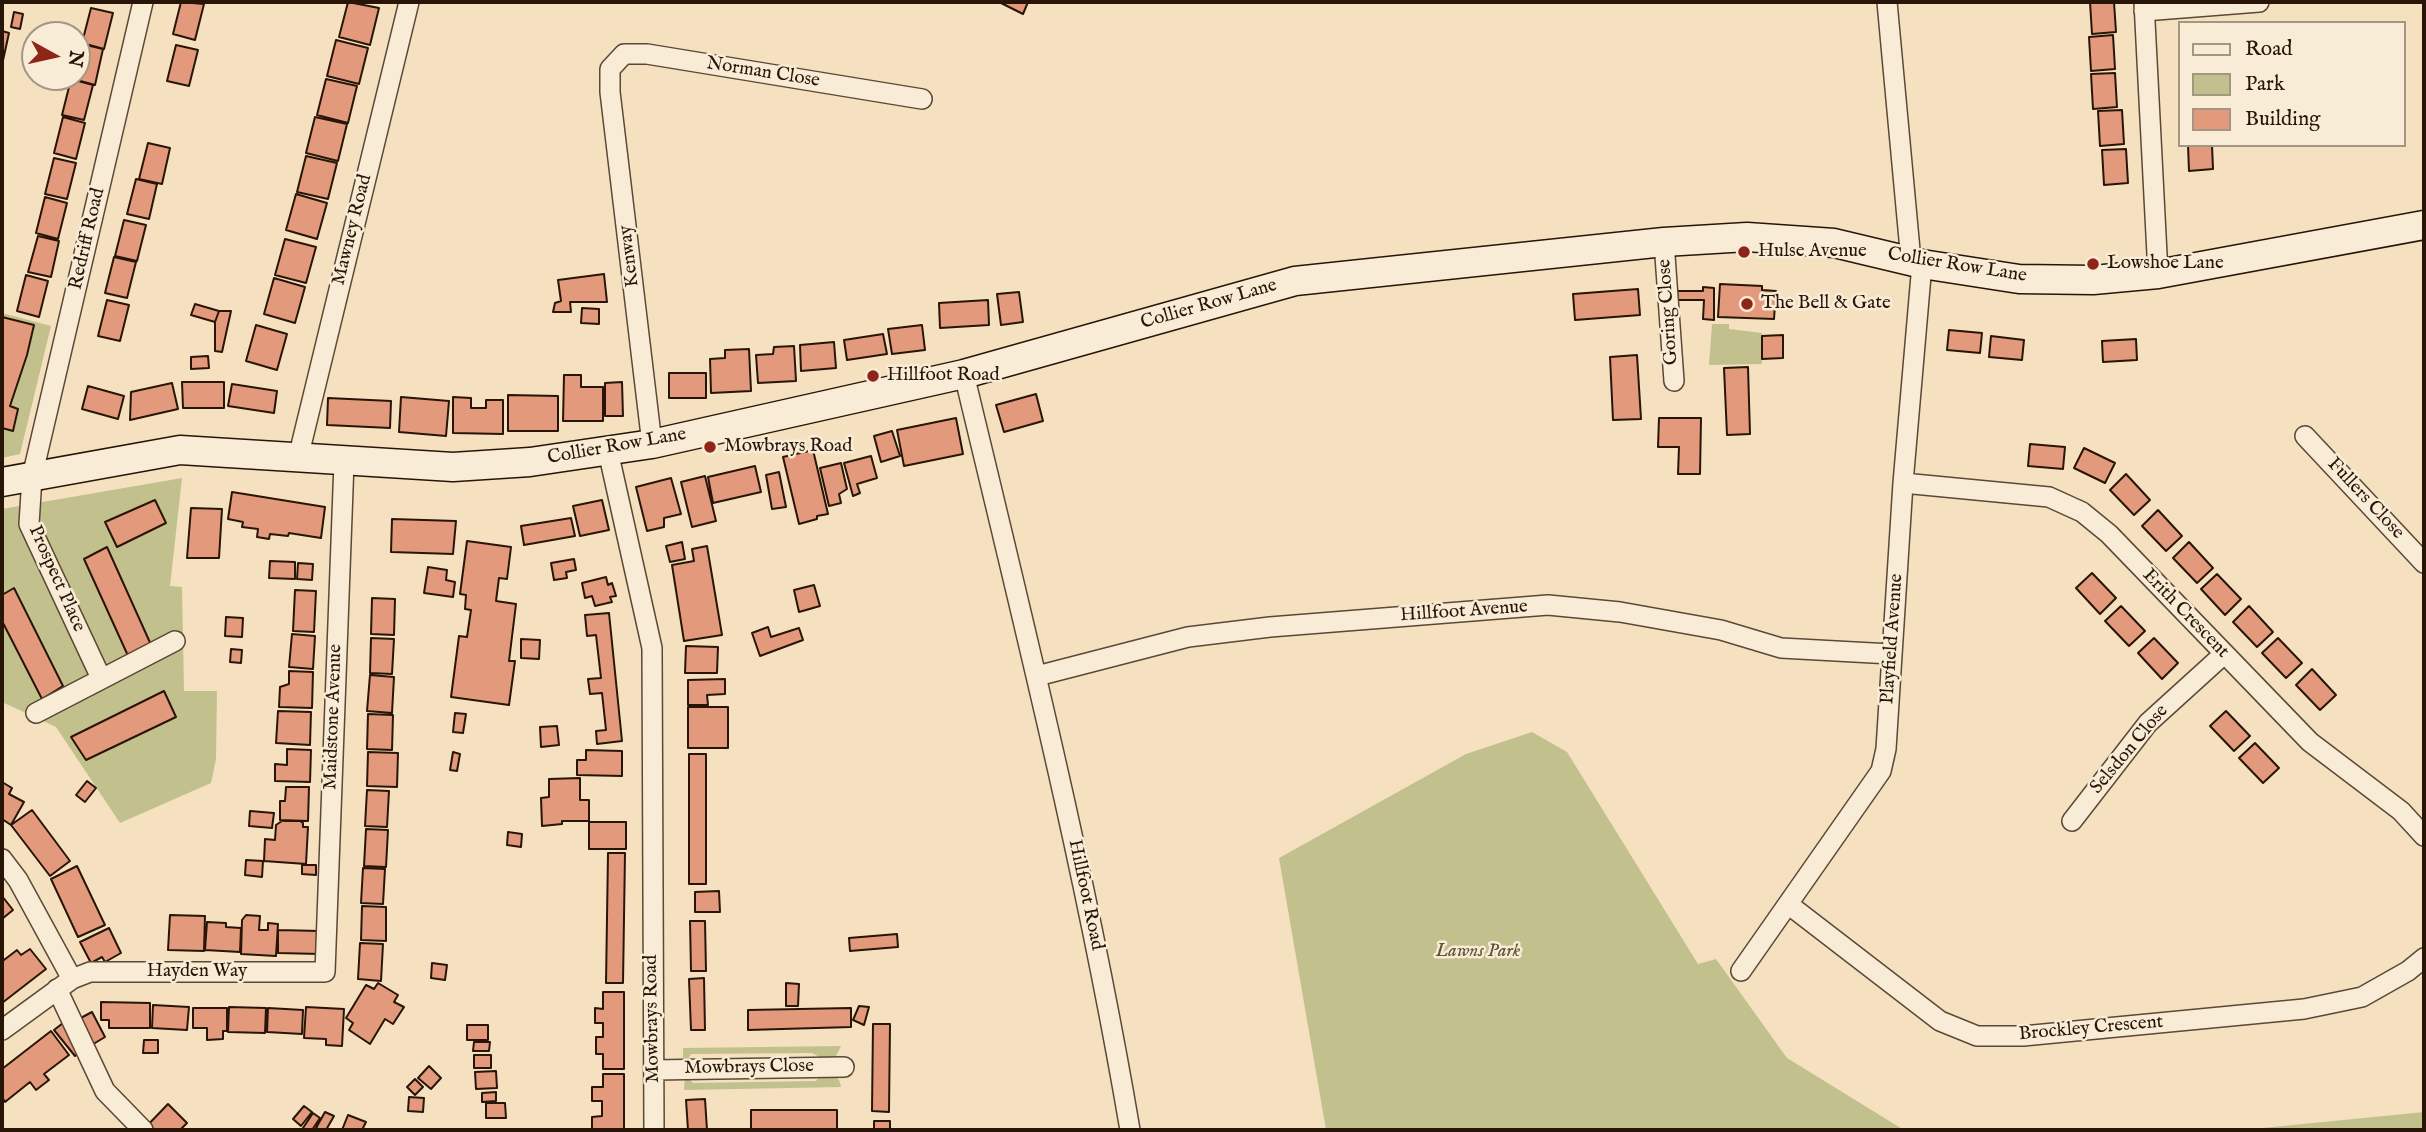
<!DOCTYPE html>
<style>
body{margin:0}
#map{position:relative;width:2426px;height:1132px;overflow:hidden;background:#f5e1c0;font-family:"IM FELL English",serif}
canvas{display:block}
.frame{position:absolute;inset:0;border:4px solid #281507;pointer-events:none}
.legend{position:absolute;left:2178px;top:21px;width:228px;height:126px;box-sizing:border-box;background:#f8ecd6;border:2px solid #a59683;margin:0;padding:9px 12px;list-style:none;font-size:21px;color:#281507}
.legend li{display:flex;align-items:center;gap:14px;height:35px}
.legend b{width:35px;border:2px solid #a59683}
.north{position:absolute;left:21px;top:21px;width:70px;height:70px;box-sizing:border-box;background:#f8ecd6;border:2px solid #a59683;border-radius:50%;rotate:98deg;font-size:19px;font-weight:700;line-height:28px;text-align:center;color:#281507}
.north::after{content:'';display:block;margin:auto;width:24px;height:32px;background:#8f2418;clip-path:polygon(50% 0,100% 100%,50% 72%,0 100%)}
</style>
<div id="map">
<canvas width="2426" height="1132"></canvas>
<div class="frame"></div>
<ul class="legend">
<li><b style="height:9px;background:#f8ecd6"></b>Road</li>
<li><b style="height:19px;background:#c2c18e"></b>Park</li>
<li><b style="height:19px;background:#e3997b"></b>Building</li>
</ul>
<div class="north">N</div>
</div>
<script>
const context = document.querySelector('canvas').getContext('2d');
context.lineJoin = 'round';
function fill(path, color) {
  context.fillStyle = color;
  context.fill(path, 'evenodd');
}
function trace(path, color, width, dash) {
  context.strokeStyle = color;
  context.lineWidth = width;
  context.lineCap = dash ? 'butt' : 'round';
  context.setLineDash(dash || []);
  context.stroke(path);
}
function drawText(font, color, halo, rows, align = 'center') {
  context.font = font + ' "IM FELL English",serif';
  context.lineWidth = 5;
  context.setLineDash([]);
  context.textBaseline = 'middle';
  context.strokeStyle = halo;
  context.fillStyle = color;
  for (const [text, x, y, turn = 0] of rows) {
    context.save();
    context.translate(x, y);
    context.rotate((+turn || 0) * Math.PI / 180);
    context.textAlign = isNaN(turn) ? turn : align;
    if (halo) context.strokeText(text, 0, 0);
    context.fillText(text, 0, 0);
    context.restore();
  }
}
const green = new Path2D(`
 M2 313 51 326 20 454 2 458Z
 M1712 324H1729V329L1762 333V364L1709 365Z
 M182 478 170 586 182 587 184 691H217L216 759 211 783 120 823 56 727 2 702V509Z
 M1532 732 1567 752 1698 964 1716 959 1787 1058 1904 1130H1326L1279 858 1466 754Z
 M841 1046 834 1060H825L812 1053 691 1054 686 1062 683 1061V1048Z
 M822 1072C832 1074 840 1076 841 1087L684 1090 685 1075 693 1083 816 1081Z
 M2424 1112V1130H2242Z`);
const building = new Path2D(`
 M181 2 204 4 195 40 173 34Z
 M348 2 379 8 370 45 339 37Z
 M999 2H1028L1023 14Z
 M2090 2H2114L2116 32 2092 34Z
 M91 8 113 13 104 49 82 43Z
 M14 12 23 14 20 29 11 27Z
 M2 31 9 33 2 65Z
 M2113 35 2115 69 2091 71 2089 37Z
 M336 40 368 48 359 84 327 76Z
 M82 44 103 49 95 85 73 79V77H77V62Z
 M176 45 198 50 189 86 167 81Z
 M2115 73 2117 107 2093 109 2091 74Z
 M71 79 93 85 84 120 62 115Z
 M326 79 357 86 348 123 317 115Z
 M2122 110 2124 144 2100 146 2098 111Z
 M63 117 85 123 76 159 54 153Z
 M315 117 347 124 338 161 306 153Z
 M148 143 170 148 162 184 139 179Z
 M2188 145H2212L2213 169 2189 171Z
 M2126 149 2128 183 2104 185 2102 150Z
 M306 156 337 163 328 199 297 192Z
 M54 158 76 163 67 199 45 194Z
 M136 179 157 184 149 219 127 214Z
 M296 194 327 203 317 239 286 230Z
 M45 197 67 203 58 239 36 233Z
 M124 220 146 225 137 261 115 256Z
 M38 236 59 241 51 277 28 272Z
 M285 239 316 247 306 283 275 275Z
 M114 257 136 262 127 298 105 293Z
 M604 274 607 302H570L571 312H553L555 303 561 301 558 280Z
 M26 275 48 281 39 317 17 311Z
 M274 278 305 287 295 323 264 314Z
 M1720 284 1762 286V290L1776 291 1774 319 1718 317Z
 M1703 287 1714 288V320L1703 319 1704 300H1677V291H1703Z
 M1638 289 1640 315 1575 320 1573 294Z
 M1019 292 1023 322 1001 325 997 294Z
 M107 300 129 305 120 341 98 336Z
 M988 300 989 325 940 328 939 303Z
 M195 304 219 311 215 322 191 315Z
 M582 308 599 309V324L581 323Z
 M219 311H231L222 352 215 351V322Z
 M2 317 34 325 27 355 10 406 18 409 13 431 2 428Z
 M256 325 287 334 277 370 246 361Z
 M922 325 925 350 892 354 888 329Z
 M1949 330 1982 333 1980 353 1947 350Z
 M883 334 887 354 847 360 844 340Z
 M1783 335V358L1762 359V336Z
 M1991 336 2024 340 2022 360 1989 357Z
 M2136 339 2137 360 2103 362 2102 341Z
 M834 342 836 368 801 371 800 345Z
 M794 346 796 381 758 383 756 355 773 354 774 347Z
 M749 349 751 391 711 393 710 359 725 358V350Z
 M1637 355 1641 419 1613 420 1610 357Z
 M208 356 209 368 191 369V357Z
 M1748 367 1750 434 1727 435 1724 368Z
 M669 373H706V398H669Z
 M564 375H581V387H603V421H563Z
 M182 382H224V408H183Z
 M622 382 623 416H605V383Z
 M172 383 178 409 130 420 131 392Z
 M232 384 277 391 274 413 228 406Z
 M88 386 124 396 118 419 82 409Z
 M1036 394 1043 421 1004 432 996 405Z
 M508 395 558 396V431H508Z
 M401 397 449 401 446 436 399 432Z
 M453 397 471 398V408H486V400H503V434L453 433Z
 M328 398 391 401 390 428 327 425Z
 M956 418 963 454 904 466 897 430Z
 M1659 418H1701L1700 474H1678L1679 447H1658Z
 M892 431 900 456 881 462 874 436Z
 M2030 444 2065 447 2063 469 2028 466Z
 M2084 448 2115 463 2105 483 2074 468Z
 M813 450 828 514 817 516V519L799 524 783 457Z
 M871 456 877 478 857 484 860 493 853 496 844 463Z
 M841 463 847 489 839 494 841 503 829 506 820 468Z
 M755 466 761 492 713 503 708 477Z
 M779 472 786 507 772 509 766 475Z
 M2126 474 2150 500 2134 515 2110 490Z
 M705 476 716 521 692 527 681 482Z
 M671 478 681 514 664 518V527L647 531 636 487Z
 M232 492 325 507 321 538 289 533 288 536 270 534 269 539 257 537 258 529 242 527 243 522 228 519Z
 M155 500 166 523 117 547 105 522Z
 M602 500 609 530 580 536 573 506Z
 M191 508 222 509 219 558H187Z
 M2158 510 2182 536 2166 551 2142 526Z
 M571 518 575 536 524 545 521 526Z
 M392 519 456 521 453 554 391 552Z
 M467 541 511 547 507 579 499 578 496 601 516 604 509 661H515L509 705 451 697 459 636 467 637 471 610 465 609 466 595 460 594Z
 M682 542 685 559 670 562 666 546Z
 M2189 542 2213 568 2197 583 2173 558Z
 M707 546 722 635 684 641 672 565 694 561 692 549Z
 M107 547 152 647 129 658 84 559Z
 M574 559 576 570 566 572 567 578 554 580 551 563Z
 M270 561 295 562V579L269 578Z
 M298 563 313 564 312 580 297 579Z
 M428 567 447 570 446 580 455 582 453 597 424 593Z
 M2092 573 2116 598 2100 614 2076 588Z
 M2217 574 2241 599 2225 615 2201 589Z
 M606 577 608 585 612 583 616 596 610 597 612 602 595 606 592 596 585 598 582 583Z
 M814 585 820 606 799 612 794 590Z
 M14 588 63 686 42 699 2 621V595Z
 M295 590 316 591 314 632 293 631Z
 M372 598 395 599 394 635 371 634Z
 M2121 606 2145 631 2129 646 2105 621Z
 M2249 606 2273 632 2257 647 2233 622Z
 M609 613 622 741 597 744 596 731 606 730 602 693 590 694 588 679 601 678 596 635 587 636 585 615Z
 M226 617 243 618 242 637 225 636Z
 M768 627 771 637 799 628 803 640 760 656 752 633Z
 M292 634 315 636 313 669 289 667Z
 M371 638 394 639 392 674 370 673Z
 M2154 638 2178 663 2162 679 2138 653Z
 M2278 638 2302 663 2286 678 2262 653Z
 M521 639 540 640 539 659 521 658Z
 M686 646 718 647 717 673H685Z
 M231 649 242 650 241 663 230 662Z
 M2312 669 2336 695 2320 710 2296 685Z
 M289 671 313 672 312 708 279 707 280 687 289 684Z
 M370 675 394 677 392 713 367 711Z
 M725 679V694L707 695 708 705H688V680Z
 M164 691 176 717 86 760 71 737Z
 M688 707H728V748H688Z
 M278 711 311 712 310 745 276 743Z
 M2226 711 2250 736 2234 751 2210 726Z
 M455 713 466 714 463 733 453 732Z
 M368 714 393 715 392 750 367 749Z
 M557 726 559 745 541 747 540 727Z
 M2255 743 2279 768 2263 783 2239 758Z
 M287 749 311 750 310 782 275 781V764L287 765Z
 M586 750 622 751V776L577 775V760H586Z
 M368 752 398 753 397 787 367 786Z
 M453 752 460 754 457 771 450 770Z
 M689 754H706V884H689Z
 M580 778V800H589V821H562V824L542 826 541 798 549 797V779Z
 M87 781 96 788 85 802 76 795Z
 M2 782 12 788 9 794 24 802 11 825 2 819Z
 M286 787H309L308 821 280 820V801H285Z
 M367 790 389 791 387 827 365 826Z
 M32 810 70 861 50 876 11 825Z
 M250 811 274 813 272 828 249 826Z
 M282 821H300L303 823V827H308L306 864 264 861 265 839 275 840 276 825Z
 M589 822H626V849H589Z
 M366 829 388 830 386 867 364 866Z
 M508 832 522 834 521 847 507 845Z
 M608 853H625L623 983H606Z
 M246 860 263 861 262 877 245 875Z
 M302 865H316V875L302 874Z
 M77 866 105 925 78 937 51 879Z
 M363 868 385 869 383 904 361 903Z
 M719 891 720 912H695V892Z
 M2 896 13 910 2 919Z
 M362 906 386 907V941L361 940Z
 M170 915 205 916 204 951 168 950Z
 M246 915 260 916 259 930H268V923L278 924 276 956 241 954 242 920Z
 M690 921H705L706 971H691Z
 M207 922 226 923V927L241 928 240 952 205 950Z
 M109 928 121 953 105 962 102 957 91 963 80 942Z
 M278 930 320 931V954L278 953Z
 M897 934 898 947 850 951 849 938Z
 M360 943 383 944 381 981 358 979Z
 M30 949 46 969 2 1003V957L4 960 17 950 21 955Z
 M432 963 447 965 445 980 431 978Z
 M704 978 705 1030H691L689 979Z
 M378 983 398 995 394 1002 404 1007 393 1024 385 1019 370 1044 349 1030 353 1023 346 1018 366 985 374 989Z
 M786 983 799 984 798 1006H786Z
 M603 992H624V1069H603V1054H596V1037H603V1023H595V1008L603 1009Z
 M101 1002 150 1003V1028H109V1020H101Z
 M153 1005 189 1007 187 1030 152 1028Z
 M859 1006 869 1007 864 1025 853 1020Z
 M229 1007 266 1008 265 1033 228 1032Z
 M306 1007 344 1009 342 1046 326 1045V1039L304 1038Z
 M193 1008H227V1031H223V1039L207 1040V1028H193Z
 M268 1008 303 1010 302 1034 267 1032Z
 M851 1008V1027L748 1030V1010Z
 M92 1012 105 1037 90 1046 77 1020Z
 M63 1023 84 1049 75 1056 54 1030Z
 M873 1024H890L889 1112 872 1111Z
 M467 1025H488V1040H467Z
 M51 1031 69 1055 44 1074 49 1080 36 1090 30 1082 5 1102 2 1097V1069Z
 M144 1040H158V1053H143Z
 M474 1042H490L489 1051H473Z
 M474 1055H491V1068H474Z
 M429 1066 441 1078 431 1089 418 1078Z
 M496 1071 497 1088 476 1089 475 1072Z
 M603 1074H624V1130H592V1117L602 1116V1101H592V1087H603Z
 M415 1079 423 1087 415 1095 407 1087Z
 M496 1092V1101L482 1102V1093Z
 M409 1097 424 1098 423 1112 408 1111Z
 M705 1099 707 1130H688L686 1100Z
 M486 1103H505L506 1118H486Z
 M168 1104 187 1123 180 1130H143Z
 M304 1106 312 1112 301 1126 293 1119Z
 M751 1110H837V1129H751Z
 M325 1112 334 1116 326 1130H320L316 1128Z
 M313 1113 320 1118 312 1130H307L303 1128Z
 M348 1115 366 1122 362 1130H342Z
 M874 1121H890V1130H874Z`);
const street = new Path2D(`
 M1887 2 1911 261
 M2144 2 2158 274
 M2144 11 2259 2
 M1664 242 1674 381
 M964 374C1024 625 1087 876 1130 1130
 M2305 436 2424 563
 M652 444 610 92V69L624 54H647L922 99
 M608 451 652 648 654 1130
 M298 458 409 2
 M1903 483 2049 497 2082 512 2109 534 2310 742 2401 811 2424 836
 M1037 676 1188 637 1270 627 1548 605 1620 612 1721 630 1781 648 1891 654
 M101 678 29 524 32 477 143 2
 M36 713 175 641
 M2072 821 2148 723 2224 654
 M2 859 18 880 72 979
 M1788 904 1940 1021 1977 1036H2023L2304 1009 2362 997 2408 971 2424 958
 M1741 971 1881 771 1886 749 1903 483 1922 264
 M57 989 105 1091 143 1130
 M2 1030 72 979 90 972H325L344 462
 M654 1070 844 1067`);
const secondary = new Path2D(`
 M2 482 180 450 453 467 530 462 652 444 964 374 1295 281 1664 242 1747 237 1834 243 1922 264 2019 279 2093 280 2158 274 2424 225`);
const markers = [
 [1744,252,7,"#8f2418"],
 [2093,264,7,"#8f2418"],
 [1747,304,7,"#8f2418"],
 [873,376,7,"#8f2418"],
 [710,447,7,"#8f2418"]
];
const streetNames = [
 ["Norman Close",763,73,9],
 ["Mawney Road",353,230,-76],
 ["Redriff Road",88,239,-77],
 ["Kenway",630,256,-97],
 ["Collier Row Lane",1957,266,9],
 ["Collier Row Lane",1209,305,-16],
 ["Goring Close",1669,312,-94],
 ["Collier Row Lane",617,447,-10],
 ["Fullers Close",2365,499,47],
 ["Prospect Place",56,579,66],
 ["Hillfoot Avenue",1464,612,-4],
 ["Erith Crescent",2185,614,46],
 ["Playfield Avenue",1893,639,-86],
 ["Maidstone Avenue",334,717,-88],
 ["Selsdon Close",2130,750,-50],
 ["Hillfoot Road",1085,895,78],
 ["Hayden Way",197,972],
 ["Mowbrays Road",653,1019,-91],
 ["Brockley Crescent",2091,1029,-5],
 ["Mowbrays Close",749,1068,-1]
];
const poiNames = [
 ["Hulse Avenue",1758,252],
 ["Lowshoe Lane",2107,264],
 ["The Bell & Gate",1761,304],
 ["Hillfoot Road",887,376],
 ["Mowbrays Road",724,447]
];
const parkNames = [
 ["Lawns Park",1478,952]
];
fill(green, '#c2c18e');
fill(building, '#e3997b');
trace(building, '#281507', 2);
trace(street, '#5b4835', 22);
trace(secondary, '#281507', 31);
trace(street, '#f8ecd6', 19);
trace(secondary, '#f8ecd6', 28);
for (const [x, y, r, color] of markers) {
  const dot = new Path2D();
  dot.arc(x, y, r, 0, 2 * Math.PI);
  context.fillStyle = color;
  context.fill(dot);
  trace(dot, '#f8ecd6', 2.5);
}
drawText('19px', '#281507', '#f8ecd6', streetNames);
drawText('19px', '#281507', '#f8ecd6', poiNames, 'left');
drawText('italic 19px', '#5e5136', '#f8ecd6', parkNames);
</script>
